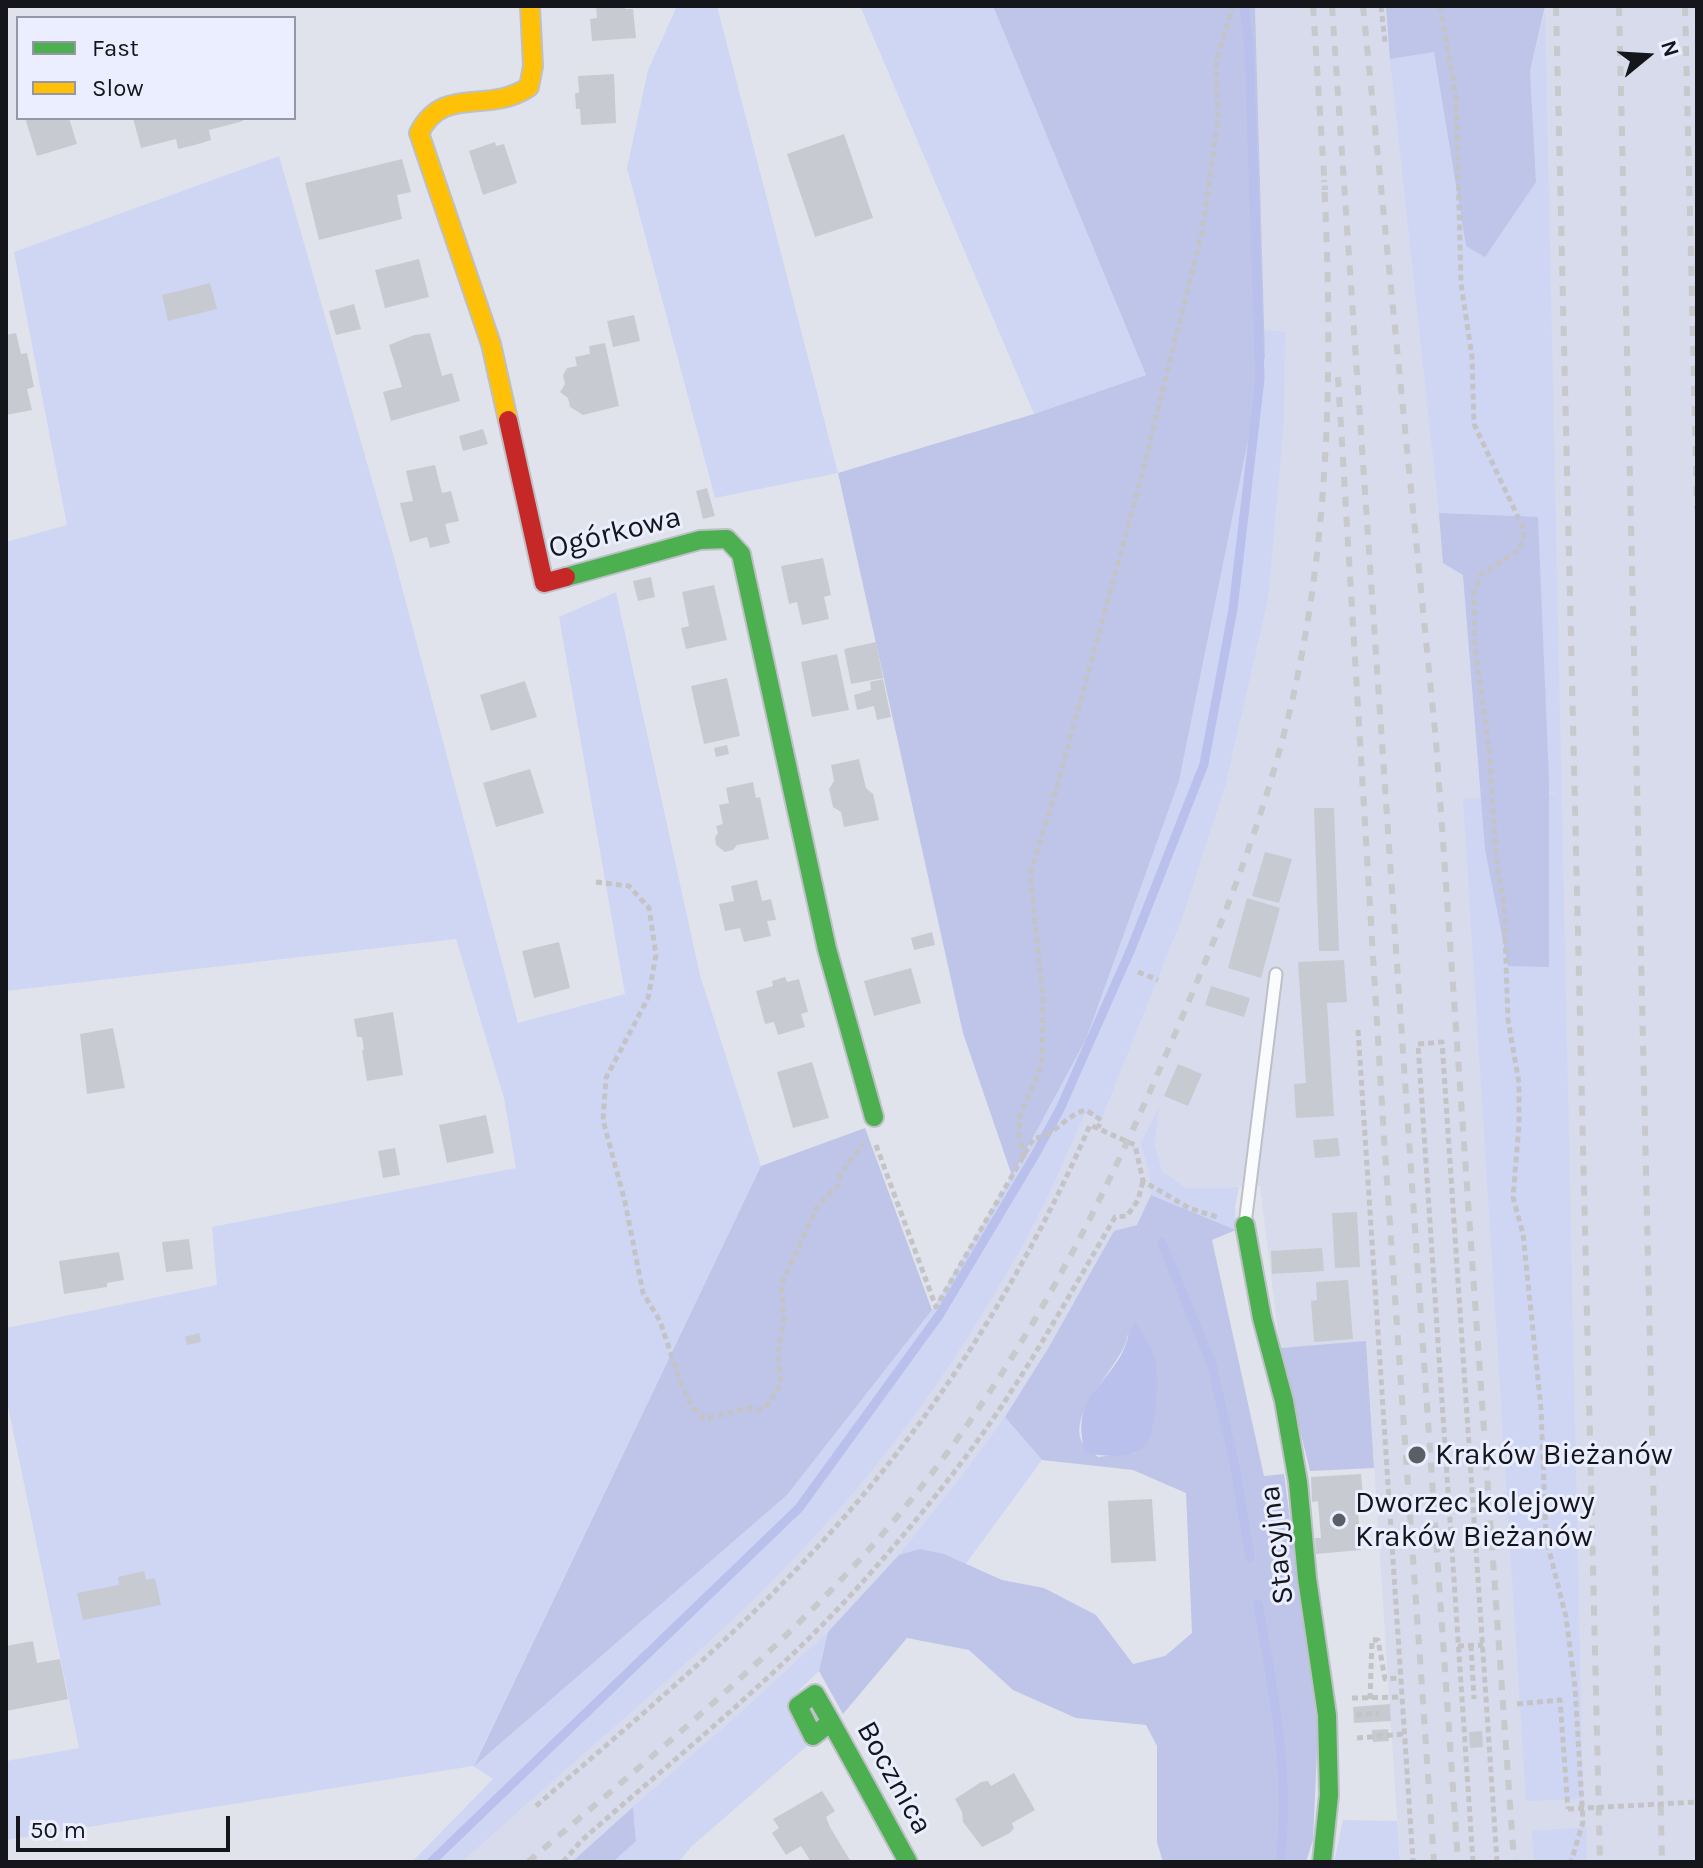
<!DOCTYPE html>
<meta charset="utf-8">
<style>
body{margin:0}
#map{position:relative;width:1703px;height:1868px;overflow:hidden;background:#e1e3ec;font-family:Karla,sans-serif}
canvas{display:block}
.frame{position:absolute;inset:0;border:8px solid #15161c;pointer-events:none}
.legend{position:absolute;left:16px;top:16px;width:280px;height:104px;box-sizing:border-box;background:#eaeefe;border:2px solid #9598a4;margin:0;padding:10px 14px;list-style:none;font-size:24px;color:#15161c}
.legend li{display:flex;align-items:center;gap:16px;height:40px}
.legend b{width:40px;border:2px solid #9598a4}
.north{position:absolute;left:1607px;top:16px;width:80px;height:80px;-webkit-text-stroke:6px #eaeefe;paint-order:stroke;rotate:72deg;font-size:22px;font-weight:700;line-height:32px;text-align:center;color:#15161c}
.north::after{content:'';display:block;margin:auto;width:28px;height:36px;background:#15161c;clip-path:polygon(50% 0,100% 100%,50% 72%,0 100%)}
.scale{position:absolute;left:16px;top:1816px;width:214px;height:36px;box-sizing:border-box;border:4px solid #15161c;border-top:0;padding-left:10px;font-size:24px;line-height:28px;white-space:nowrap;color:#15161c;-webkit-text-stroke:6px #eaeefe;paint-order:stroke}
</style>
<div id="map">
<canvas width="1703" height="1868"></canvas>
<div class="frame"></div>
<ul class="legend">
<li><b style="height:10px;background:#4caf50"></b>Fast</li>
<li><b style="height:10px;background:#ffc107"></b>Slow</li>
</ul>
<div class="north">N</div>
<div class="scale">50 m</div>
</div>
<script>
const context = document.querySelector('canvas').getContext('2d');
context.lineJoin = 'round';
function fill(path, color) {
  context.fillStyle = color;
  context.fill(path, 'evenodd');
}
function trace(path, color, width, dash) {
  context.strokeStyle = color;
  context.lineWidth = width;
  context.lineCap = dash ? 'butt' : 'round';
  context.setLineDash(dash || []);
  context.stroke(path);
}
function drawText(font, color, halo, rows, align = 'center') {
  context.font = font + ' Karla,sans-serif';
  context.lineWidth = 6;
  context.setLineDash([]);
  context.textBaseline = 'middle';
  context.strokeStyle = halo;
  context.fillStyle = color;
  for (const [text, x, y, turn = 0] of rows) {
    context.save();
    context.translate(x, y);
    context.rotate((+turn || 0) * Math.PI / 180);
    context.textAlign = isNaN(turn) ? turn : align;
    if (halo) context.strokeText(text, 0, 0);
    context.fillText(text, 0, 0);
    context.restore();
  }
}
const built = new Path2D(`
 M1255 6H1697V1862H1400L1366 1342 1280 1348 1260 1186 1186 1188 1162 1171 1155 1145 1158 1114 1148 1145 1156 1206 1076 1319 1003 1437 865 1610 591 1862H412L787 1495 932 1310 1011 1176 1057 1089 1179 781 1265 357Z`);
const green = new Path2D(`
 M677 6H717L838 473 715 498 627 168 648 70Z
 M860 6H993L1146 375 1034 414Z
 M1545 12 1583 1799 1526 1801 1463 799 1557 793 1549 791 1538 518 1439 513 1390 59 1434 51 1466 246 1536 182 1530 71Z
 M279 156 392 550 518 1023 625 994 559 617 616 592 700 975 761 1166 475 1763 787 1495 932 1310 1012 1176 1086 1039 1179 781 1265 357 1264 330 1285 332 1284 421 1268 599 1225 786 1182 918 1101 1120 1085 1113C1066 1155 1048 1199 1026 1239 980 1322 928 1402 868 1475 749 1620 599 1736 462 1862H412L493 1779 473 1766 6 1840V1761L79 1748 6 1397V1328L217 1285 212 1227 516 1168 504 1098 456 939 6 991V542L67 525 14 252Z
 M1159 1107 1155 1145 1162 1171 1186 1188 1239 1187 1235 1207 1236 1230 1151 1195 1149 1172 1141 1143Z
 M1005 1417 1042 1460 965 1565C940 1552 927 1547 899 1555L961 1477Z
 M828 1632 819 1671 788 1701 807 1746 692 1846 679 1862H613L636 1841 633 1807 746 1708Z
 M1343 1820 1397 1821 1400 1862H1334Z
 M1586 1827 1587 1862H1534L1532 1831Z`);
const forest = new Path2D(`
 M993 6H1255L1265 357 1179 781 1086 1039 1012 1176 963 1033 838 473 1034 414 1146 375Z
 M1386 6H1545L1530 71 1536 182 1485 257 1466 246 1434 52 1390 59Z
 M1439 513 1538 517 1549 780V967L1508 966 1485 849 1463 575 1443 563Z
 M865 1128 932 1310 787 1495 474 1766 761 1166Z
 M1151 1195 1236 1230 1212 1240 1264 1476 1284 1474 1318 1729 1313 1840 1306 1862H1163L1157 1842V1746L1146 1725 1076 1718 1013 1690 969 1650 907 1638 843 1714 819 1671 828 1632 899 1555 920 1549 944 1554 1002 1580 1044 1588 1096 1615 1133 1664 1165 1656 1192 1633 1186 1493 1133 1470 1042 1460 1005 1417 1049 1347 1114 1231 1137 1225ZM1128 1334 1145 1446 1134 1453 1098 1457C1094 1453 1086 1448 1083 1444 1065 1410 1123 1367 1128 1334Z
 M1366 1341 1374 1468 1310 1471 1280 1348Z
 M633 1807 636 1841 613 1862H572Z`);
const water = new Path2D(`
 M1135 1322C1144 1335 1151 1346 1155 1361 1159 1376 1156 1435 1145 1446 1132 1459 1101 1457 1085 1452 1072 1402 1097 1394 1120 1357 1127 1345 1128 1333 1135 1322Z`);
const stream = new Path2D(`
 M1162 1243 1212 1365 1235 1467 1250 1557
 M1258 1604C1273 1690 1291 1775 1280 1862
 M431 1862 799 1508 940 1314 1035 1155 1060 1109 1131 949 1204 764 1233 609 1260 379 1249 44 1244 6`);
const building = new Path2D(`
 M596 6H625V9H633L636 38 592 41 590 19 597 18Z
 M614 74 616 123 581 125 580 109H576L575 93H579L578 76Z
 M25 118H69L77 144 37 156Z
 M133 118H243V121L209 130 211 140 195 145 178 149 176 139 141 148Z
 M844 134 873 218 815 237 787 154Z
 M495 142 496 146 504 144 517 183 483 195 469 151Z
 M402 159 411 192 397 195 402 219 319 240 305 183Z
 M419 259 429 297 385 308 375 270Z
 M210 283 217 309 168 321 162 295Z
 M354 304 361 329 336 335 329 311Z
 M634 315 640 341 613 347 607 321Z
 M16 333 21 354 27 353 34 387 27 389 32 410 6 415V335Z
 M430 333 442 376 452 373 460 401 391 421 383 392 402 387 389 345 414 335Z
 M605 343 619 406 583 415 570 407 568 398 560 392 565 384 563 375 567 368 577 366 575 357 590 354 589 346Z
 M483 429 488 444 463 451 459 436Z
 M435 465 442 493 451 491 459 521 445 524 450 543 430 548 427 537 410 542 400 503 413 501 406 471Z
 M707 488 715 516 703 519 696 491Z
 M823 558 831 595 824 597 829 619 802 625 797 602 789 604 781 566Z
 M651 577 655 597 638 601 633 581Z
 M714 585 727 640 686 649 681 628 689 626 682 592Z
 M876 642 883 678 851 684 844 649Z
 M837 654 849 710 812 717 801 662Z
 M727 678 740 736 704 744 691 686Z
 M883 679 891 717 877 720 874 706 857 710 854 695 871 690 870 682Z
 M525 681 537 717 491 731 480 695Z
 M727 745 729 754 716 757 714 748Z
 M859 759 866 788 873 794 879 820 844 827 841 812 833 807 829 789 834 781 831 765Z
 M530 769 544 813 496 827 483 783Z
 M753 782 756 798 760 797 769 839 737 845 733 850 725 852 716 845 715 837 718 833 716 826 723 824 719 805 729 803 726 788Z
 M1314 808H1334L1339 951H1319Z
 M1265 852 1292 859 1279 903 1252 896Z
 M757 880 762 901 771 899 776 920 767 921 771 936 744 942 740 928 725 931 719 904 734 901 731 886Z
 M1247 898 1280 908 1261 978 1228 968Z
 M932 932 935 945 914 950 911 938Z
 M559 942 570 988 534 998 522 951Z
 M1344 960 1347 1002 1327 1003 1334 1116 1296 1118 1294 1084 1306 1083 1298 962Z
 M911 968 921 1003 874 1016 864 981Z
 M785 977 787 982 799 979 808 1012 801 1014 805 1027 778 1035 774 1022 765 1024 756 991 773 986 772 981Z
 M1211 986 1250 998 1244 1017 1205 1005Z
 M393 1012 403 1075 367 1081 362 1050H364L362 1037H357L354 1019Z
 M113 1028 125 1088 87 1094 80 1034Z
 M812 1062 829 1118 793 1128 777 1072Z
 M1178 1064 1202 1074 1188 1106 1164 1096Z
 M486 1115 494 1153 447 1163 439 1125Z
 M1338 1138 1340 1156 1315 1158 1313 1140Z
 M395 1148 400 1175 383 1178 378 1151Z
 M1357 1212 1360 1267 1335 1268 1332 1213Z
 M189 1239 193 1269 166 1272 162 1242Z
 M1322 1248 1324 1271 1272 1274 1271 1251Z
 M119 1252 124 1280 107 1283V1287L64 1294 59 1261Z
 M1348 1280 1353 1339 1314 1342 1311 1301 1317 1300 1316 1282Z
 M199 1333 201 1342 187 1345 185 1337Z
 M1361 1474 1363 1498 1357 1499 1361 1550 1316 1554 1315 1538H1321L1318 1501 1312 1502 1311 1477Z
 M1152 1499 1156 1561 1111 1563 1108 1501Z
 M144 1571 146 1580 155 1578 161 1605 83 1620 77 1593 119 1585 118 1577Z
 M33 1641 37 1663 60 1659 68 1699 6 1711V1646Z
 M1390 1704 1391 1721 1354 1723 1353 1707Z
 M1388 1729 1389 1741 1373 1742 1372 1730Z
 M1482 1731 1483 1747 1470 1748 1469 1732Z
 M1014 1773 1035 1810 1012 1823 1014 1828 1010 1833 982 1847 963 1822 962 1812 955 1799 981 1782 988 1781 991 1786Z
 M822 1791 835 1811 826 1817 830 1827 851 1862H811L801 1846 786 1855 772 1833 779 1828 773 1819Z`);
const path = new Path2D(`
 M1381 6 1385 43
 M1440 6 1456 96 1461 284 1472 357 1474 424 1525 532 1519 550 1481 575 1474 593 1475 648 1489 750 1497 865 1504 904 1508 1020 1519 1083V1125L1513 1197 1523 1234 1541 1409 1546 1538 1566 1617 1575 1687 1583 1822 1571 1862
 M596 882 629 886 649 908 656 955 648 998 606 1078 603 1120 625 1202 643 1293 660 1321 681 1384 691 1405 704 1419 753 1407 759 1410 765 1408 781 1384 778 1354 784 1317 781 1285 817 1207 838 1185 841 1173 863 1144
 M1138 972 1158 980
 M1358 1030 1413 1862
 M876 1145 936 1307 1034 1138C1055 1137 1066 1114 1086 1110L1101 1120 1098 1128
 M1024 1158 1019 1133 1020 1116 1042 1064 1043 997 1030 875 1058 783 1140 482 1202 232 1218 119 1216 61 1233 6
 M1471 1645 1474 1699
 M1458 1646 1483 1645
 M1352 1698 1401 1697
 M1370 1699 1372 1640H1378L1385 1679 1400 1678
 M1517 1704 1560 1700 1568 1809
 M1356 1715 1379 1713
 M1357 1738 1404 1734
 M536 1806C634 1721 734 1638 822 1542 934 1420 1024 1277 1090 1125L1135 1145 1143 1181 1189 1208 1217 1217
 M563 1862 581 1841C675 1758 775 1679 859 1586 909 1530 957 1472 999 1410 1041 1347 1077 1282 1115 1217L1127 1216 1138 1200 1143 1181
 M1473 1862 1418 1044 1442 1042 1497 1862`);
const lane = new Path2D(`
 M1245 1224 1276 974`);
const fast = new Path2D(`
 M566 577 700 540 727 539 741 554 827 949 874 1117
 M1245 1225 1262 1318 1284 1401 1298 1482 1307 1578 1327 1715 1329 1795 1322 1862
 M831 1722 813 1736 798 1706 815 1694C847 1749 877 1806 908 1862`);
const slow = new Path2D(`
 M508 420 491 344 419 133C444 84 487 115 529 87L533 66 530 6`);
const jam = new Path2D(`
 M508 420 544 583 566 577`);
const rail = new Path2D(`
 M1313 6 1325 190
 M1332 6 1458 1862
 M1363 6 1436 741 1514 1862
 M1556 6 1600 1862
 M1619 6 1662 1862
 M1685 6 1697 509
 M1338 377 1384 1138 1434 1862
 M528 1862C654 1754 784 1650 892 1523 1006 1387 1084 1242 1155 1080 1207 960 1258 841 1289 714 1331 540 1333 357 1324 180`);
const pathBridge = new Path2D(`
 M1568 1809 1697 1802`);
const markers = [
 [1417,1455,10,"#5c5e65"],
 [1339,1520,8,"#5c5e65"]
];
const streetNames = [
 ["Ogórkowa",615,533,-14],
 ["Stacyjna",1277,1545,-97],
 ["Bocznica",894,1778,61]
];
const poiNames = [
 ["Kraków Bieżanów",1435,1455],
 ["Dworzec kolejowy",1355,1503],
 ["Kraków Bieżanów",1355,1537]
];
fill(built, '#d7dbec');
fill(green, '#cfd6f3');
fill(forest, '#bec5e8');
fill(water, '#b8c0eb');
trace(stream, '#b8c0eb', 9);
fill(building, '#c8cad1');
trace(lane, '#bec0c7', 15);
trace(fast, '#bec0c7', 22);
trace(slow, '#bec0c7', 22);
trace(jam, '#bec0c7', 22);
trace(path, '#c4c4c7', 5, [6, 4]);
trace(lane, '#fafbfc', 11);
trace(fast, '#4caf50', 18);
trace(slow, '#ffc107', 18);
trace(jam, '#c62828', 18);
trace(rail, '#c8c9cc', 6, [10, 10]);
trace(pathBridge, '#c4c4c7', 5, [6, 4]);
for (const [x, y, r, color] of markers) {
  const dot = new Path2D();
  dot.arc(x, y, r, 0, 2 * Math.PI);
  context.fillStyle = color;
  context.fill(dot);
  trace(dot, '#eaeefe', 3);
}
drawText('30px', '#15161c', '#eaeefe', streetNames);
drawText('30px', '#15161c', '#eaeefe', poiNames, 'left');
</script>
